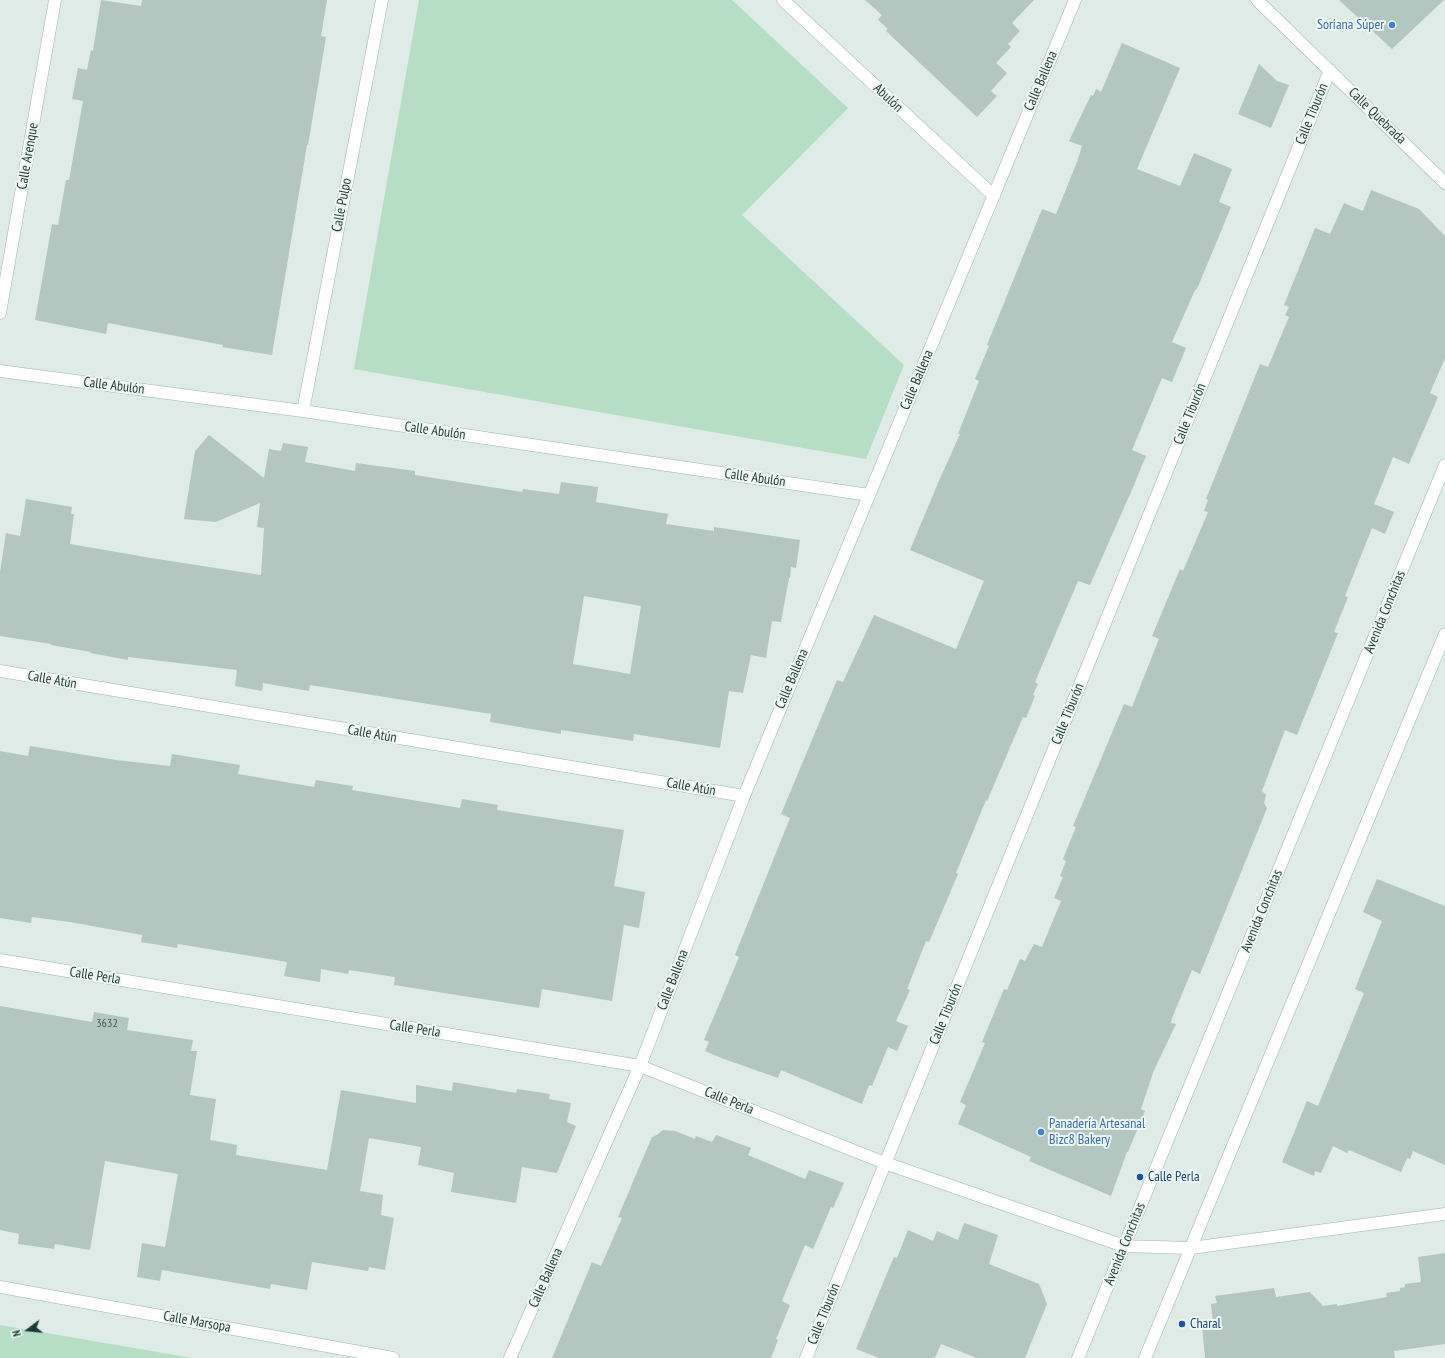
<!DOCTYPE html>
<meta charset="utf-8">
<style>
body{margin:0}
#map{position:relative;width:1445px;height:1358px;overflow:hidden;background:#deebe6;font-family:"PT Sans Narrow",sans-serif}
canvas{display:block}
.north{position:absolute;left:8px;top:1310px;width:40px;height:40px;-webkit-text-stroke:3px #eff7f4;paint-order:stroke;rotate:254deg;font-size:11px;font-weight:700;line-height:16px;text-align:center;color:#1e3c36}
.north::after{content:'';display:block;margin:auto;width:14px;height:18px;background:#1e3c36;clip-path:polygon(50% 0,100% 100%,50% 72%,0 100%)}
</style>
<div id="map">
<canvas width="1445" height="1358"></canvas>
<div class="north">N</div>
</div>
<script>
const context = document.querySelector('canvas').getContext('2d');
context.lineJoin = 'round';
function fill(path, color) {
  context.fillStyle = color;
  context.fill(path, 'evenodd');
}
function trace(path, color, width, dash) {
  context.strokeStyle = color;
  context.lineWidth = width;
  context.lineCap = dash ? 'butt' : 'round';
  context.setLineDash(dash || []);
  context.stroke(path);
}
function drawText(font, color, halo, rows, align = 'center') {
  context.font = font + ' "PT Sans Narrow",sans-serif';
  context.lineWidth = 4;
  context.setLineDash([]);
  context.textBaseline = 'middle';
  context.strokeStyle = halo;
  context.fillStyle = color;
  for (const [text, x, y, turn = 0] of rows) {
    context.save();
    context.translate(x, y);
    context.rotate((+turn || 0) * Math.PI / 180);
    context.textAlign = isNaN(turn) ? turn : align;
    if (halo) context.strokeText(text, 0, 0);
    context.fillText(text, 0, 0);
    context.restore();
  }
}
const green = new Path2D(`
 M419 0H732L848 108 742 215 904 365 866 459 354 369Z
 M0 1325 192 1358H0Z`);
const building = new Path2D(`
 M101 0 141 6 142 0H327L321 36 326 37 308 145H307L272 355 222 347 223 345 108 323 106 334 35 320 52 224 58 225 66 180H69L72 163 83 101 72 99 78 68 87 70 91 50 93 51Z
 M865 0H1034L1012 23 1020 31 1008 44 1011 47 996 63 1007 73 991 91 997 96 977 117 886 31 888 29 878 20 882 15Z
 M1339 0H1444L1392 49Z
 M1122 43 1180 68 1137 169 1180 186 1194 153 1232 169 1219 202 1231 207 1197 289 1195 290 1172 342 1186 348 1172 382 1162 378 1132 450 1146 456 1134 485 1090 585 1078 581 1035 682 1038 684 1033 695 1035 696 1026 718 1023 717 987 801 986 800 956 873 958 874 929 942 926 941 907 989 910 990 896 1021 908 1026 897 1051 888 1047 872 1086 869 1085 862 1104 781 1070 778 1078 724 1059 705 1051 709 1042 704 1040 739 957 735 955 790 818 781 814 837 680 843 682 874 615 956 649 984 581 910 550 938 483 960 434H958L979 381 975 379 989 346 987 345 1042 209 1056 214 1077 162 1082 146 1069 141 1091 95 1093 96 1096 89 1101 92Z
 M1259 64 1277 81 1289 85 1271 128 1238 114Z
 M1371 190 1419 209 1445 236V358L1430 393 1438 397 1409 464 1393 457 1374 504 1394 512 1385 534 1372 528 1345 596 1348 597 1334 632 1338 633 1297 735 1285 730 1262 791 1266 795 1264 803 1267 808 1200 974 1192 970 1172 1018 1171 1023 1176 1024 1154 1070 1141 1109 1145 1111 1128 1152H1127L1111 1196 1029 1161 1031 1157 958 1124 966 1105 960 1102 985 1043 982 1042 1004 989 1007 990 1020 959 1025 961 1034 944 1042 947 1061 901 1054 898 1063 877 1060 876 1066 861 1063 859 1076 827 1073 826 1124 704 1132 707 1159 639 1152 636 1180 569 1183 571 1208 512 1204 511 1208 500 1206 499 1260 364 1268 367 1289 317 1285 315 1289 307 1284 305 1315 228 1330 234 1344 203 1363 211Z
 M209 435 264 478 269 449 281 451 283 443 308 447 305 462 355 471 356 463 415 471V475L522 492 523 489 559 494 561 482 598 487 596 502 668 514 666 524 714 531V527L800 540 796 568 791 567 790 578H789L781 622 772 621 766 658 751 655 743 693 729 691 720 748 634 734 633 741 561 730V734L490 722 491 714 310 685 309 691 263 683 262 691 235 686 237 670 128 657V660L90 653 91 652 51 645V644L0 636V572L6 533 20 536 26 499 72 507 71 514H74L70 544 140 556H138L261 575 264 528 257 527 260 503 216 522 184 519 195 451ZM584 596 641 606 630 674 573 664Z
 M30 746 116 760 170 766 172 754 240 765 238 774 314 787 316 780 353 786 352 790 460 808 462 799 498 805 497 810 624 830 614 886 645 892 639 928 624 925 612 1001 542 989 539 1008 394 985 395 977 349 970 348 974 321 969 320 982 284 976 287 962 178 944 177 948 141 942 142 935 70 922 32 917 31 923 0 918V751L28 756Z
 M1377 879 1445 906V1165L1413 1151 1410 1159 1407 1158 1401 1172 1349 1150 1347 1153 1333 1146 1321 1173 1315 1171 1314 1176 1282 1162 1307 1101 1318 1106 1364 993 1355 989 1382 921 1363 912Z
 M0 1006 92 1022 94 1012 129 1018 127 1030 193 1040 191 1051H197L190 1095 216 1099 210 1140 237 1145 236 1155 327 1170 341 1090 416 1103V1085L452 1091 453 1082 516 1093 517 1089 550 1094 549 1099 571 1103 567 1122 576 1126 557 1173 522 1167 516 1203 451 1192 454 1173 418 1165 421 1147 369 1138 360 1191 383 1195 381 1215 394 1218 385 1270 369 1267 368 1271 312 1262 307 1290 271 1284 270 1289 162 1270 160 1281 137 1277 142 1243 165 1247 178 1174 105 1161 90 1250 55 1244 54 1249 18 1244 19 1234 0 1230Z
 M663 1130 675 1131 695 1139 696 1136 712 1142 716 1135 751 1148 748 1155 805 1179 809 1170 844 1183 833 1208 831 1207 813 1249 805 1245 782 1301 790 1305 776 1339 778 1340 771 1358H552L592 1262 601 1266 622 1218 618 1217 652 1137 657 1135Z
 M964 1223 998 1235 989 1264 1039 1284 1047 1304 1025 1358H977L941 1344 935 1358H879L856 1349 885 1278 894 1257 897 1258 908 1230 933 1241 937 1231 958 1240Z
 M1445 1253V1344L1394 1351 1395 1358H1205L1202 1325 1213 1323 1211 1304 1217 1303 1215 1296 1274 1288 1276 1297 1310 1292 1323 1306 1337 1304V1306L1387 1297 1386 1293 1400 1291V1288L1405 1287V1284L1421 1282 1418 1257Z`);
const minor = new Path2D(`
 M783 0 994 196
 M1257 0 1445 183
 M0 313 55 0
 M0 371 303 411 869 495
 M303 411 382 0
 M0 671 744 796
 M0 960 640 1066 885 1163 1124 1246 1191 1248 1445 1214
 M0 1287 393 1358
 M510 1358 640 1066 744 796 1075 0
 M806 1358 1330 70
 M1078 1358 1445 465
 M1145 1358 1445 634`);
const markers = [
 [1392,25,4,"#3f7fe0"],
 [1041,1132,4,"#3f7fe0"],
 [1140,1177,4,"#1a4fb4"],
 [1182,1324,4,"#1a4fb4"]
];
const numberNames = [
 ["3632",107,1024]
];
const shopNames = [
 ["Soriana Súper",1384,25],
 ["Panadería Artesanal",1049,1124,"left"],
 ["Bizc8 Bakery",1049,1140,"left"]
];
const streetNames = [
 ["Calle Ballena",1041,81,-67],
 ["Abulón",888,98,43],
 ["Calle Tiburón",1312,114,-68],
 ["Calle Quebrada",1377,116,44],
 ["Calle Arenque",28,156,-80],
 ["Calle Pulpo",342,205,-79],
 ["Calle Ballena",917,380,-67],
 ["Calle Abulón",114,386,7],
 ["Calle Tiburón",1190,414,-68],
 ["Calle Abulón",435,431,8],
 ["Calle Abulón",755,478,8],
 ["Avenida Conchitas",1385,612,-68],
 ["Calle Ballena",792,679,-67],
 ["Calle Atún",52,680,10],
 ["Calle Tiburón",1068,714,-68],
 ["Calle Atún",372,734,10],
 ["Calle Atún",691,787,10],
 ["Avenida Conchitas",1262,911,-68],
 ["Calle Perla",95,976,9],
 ["Calle Ballena",673,980,-69],
 ["Calle Tiburón",946,1014,-68],
 ["Calle Perla",415,1029,9],
 ["Calle Perla",729,1101,22],
 ["Avenida Conchitas",1125,1244,-68],
 ["Calle Ballena",546,1278,-66],
 ["Calle Tiburón",824,1314,-68],
 ["Calle Marsopa",197,1322,10]
];
const transitNames = [
 ["Calle Perla",1148,1177],
 ["Charal",1190,1324]
];
fill(green, '#b5dec4');
fill(building, '#b3c6c0');
trace(minor, '#a1b3ae', 13);
trace(minor, '#fff', 12);
for (const [x, y, r, color] of markers) {
  const dot = new Path2D();
  dot.arc(x, y, r, 0, 2 * Math.PI);
  context.fillStyle = color;
  context.fill(dot);
  trace(dot, '#eff7f4', 1.5);
}
drawText('12px', '#435e58', null, numberNames);
drawText('14px', '#366cbe', '#eff7f4', shopNames, 'right');
drawText('14px', '#1e3c36', '#eff7f4', streetNames);
drawText('14px', '#164399', '#eff7f4', transitNames, 'left');
</script>
